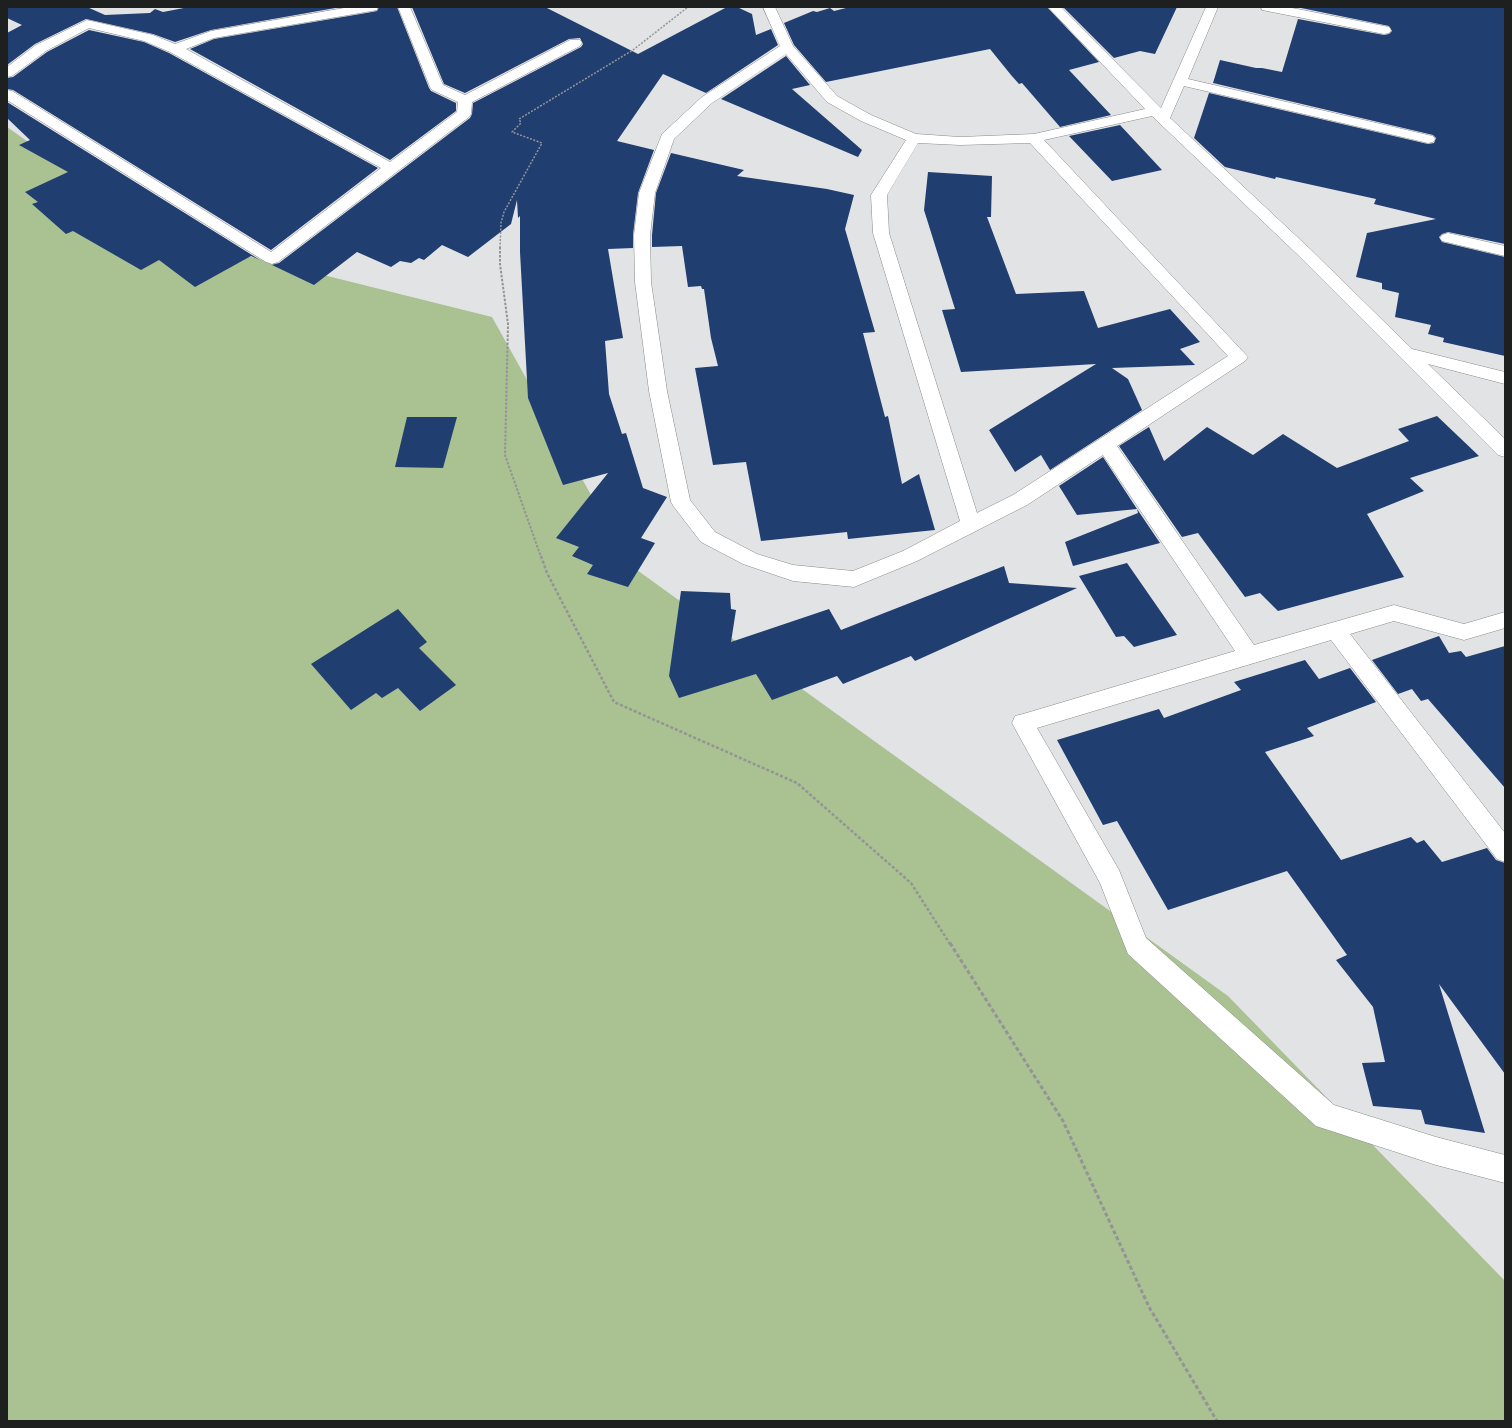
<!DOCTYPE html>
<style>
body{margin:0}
#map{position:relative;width:1512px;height:1428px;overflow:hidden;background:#e2e3e5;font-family:Helvetica,sans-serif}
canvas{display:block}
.frame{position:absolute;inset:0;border:8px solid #1e1f1f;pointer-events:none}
</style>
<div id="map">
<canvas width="1512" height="1428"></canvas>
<div class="frame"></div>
</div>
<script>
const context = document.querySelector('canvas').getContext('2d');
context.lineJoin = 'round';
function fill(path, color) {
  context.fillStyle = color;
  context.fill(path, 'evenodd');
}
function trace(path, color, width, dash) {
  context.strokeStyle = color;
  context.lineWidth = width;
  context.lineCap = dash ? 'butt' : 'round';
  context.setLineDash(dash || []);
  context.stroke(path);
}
const green = new Path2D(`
 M7 127 159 234 492 317 630 565 1228 996 1505 1281V1421H7Z`);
const building = new Path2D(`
 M7 7H87L105 15 150 13 155 9 163 12 189 7H341L211 30 175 42 153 34 86 19 35 44 7 65V33L22 25 7 18Z
 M379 7H397L429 88 431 91 456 103V111L390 160 190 49 214 39 372 12 377 11Z
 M412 7H545L638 54 727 7H737L752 14 756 35 771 29 778 45 706 93 663 74 617 141 654 150 638 193 633 235V248L608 249 623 338 605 341 609 394 622 434 626 433 643 488 667 497 641 538 655 543 628 587 587 574 593 565 572 556 579 547 556 538 608 473 563 485 528 398 520 252V216L518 218 517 200 511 224 468 257 442 245 424 260 419 258 411 263 400 261 391 267 357 252 314 285 272 265 279 263 470 118 472 114 473 103 581 47 583 44 580 38 569 39 465 93 444 84Z
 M850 7H1047L1099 62 1069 70 1111 115 1060 127 1022 83 1019 84 1011 75 990 49 826 82 794 45 784 23 813 11 817 12 830 8 834 11Z
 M1063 7H1177L1155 54 1140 51 1114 58Z
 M1302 7H1505V244L1448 232 1442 234 1439 237 1442 242 1505 257V356L1443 342 1444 338 1428 334 1431 325 1395 317 1399 293 1382 289V283L1356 277 1367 233 1436 219 1374 204 1376 199 1276 177 1275 179 1225 167 1194 138 1209 93 1428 144 1434 143 1436 138 1433 135 1213 83 1220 60 1256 68H1262L1282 72 1298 19 1384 35 1389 34 1392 31 1389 26 1301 8Z
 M89 30 144 42 169 53 378 168 271 250 13 90 7 89V78L13 77 47 52Z
 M786 56 810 85 792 89 862 150 858 157 721 99Z
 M7 102 260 260 251 256 195 287 159 260 141 270 73 231 66 234 32 204 38 202 25 192 68 172 19 145 30 140 7 118Z
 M1120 125 1162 170 1112 181 1069 136Z
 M671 153 744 170 737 176 827 189 854 195 845 229 875 332 863 333 885 417 888 416 902 484 919 474 935 530 848 539 847 532 761 541 746 462 713 465 695 368 718 366 711 338 704 289H702L701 286 688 287 682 246 652 247V235L656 193Z
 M928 172 992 176 991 217H987L1016 294 1084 291 1098 328 1170 309 1200 342 1180 349 1195 365 1112 368 1128 379 1142 410 1050 470 1041 455 1015 472 989 430 1096 364 961 372 942 310 955 309 924 210Z
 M1437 416 1479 456 1410 478 1424 491 1367 514 1404 577 1278 611 1260 593 1245 597 1198 533 1182 537 1119 446 1149 427 1164 461 1207 427 1253 455 1283 434 1337 468 1409 441 1398 429Z
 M407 417H457L443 468 395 467Z
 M1103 457 1137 509 1077 515 1059 486Z
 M1137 509 1160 543 1073 566 1065 542 1138 513Z
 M1127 563 1177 635 1134 647 1124 636 1116 637 1079 576Z
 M1004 566 1009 583 1077 588 915 661 911 656 843 684 837 676 772 700 756 674 679 698 669 676 681 591 730 593 731 609 736 610 731 642 829 609 841 630Z
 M398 609 427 642 419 648 456 685 420 711 398 688 382 698 376 693 351 710 311 664Z
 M1439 636 1449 653 1461 651 1466 657 1505 646V788L1428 699 1421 701 1412 689 1398 694 1372 660Z
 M1305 660 1319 679 1350 668 1376 702 1307 728 1314 736 1265 752 1341 860 1411 837 1417 843 1424 840 1442 862 1487 848 1496 860 1505 863V1074L1439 984 1485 1133 1425 1124 1421 1110 1373 1106 1362 1063 1385 1062 1373 1007 1336 960 1347 955 1287 871 1168 910 1117 821 1103 825 1057 740 1159 709 1164 718 1241 690 1234 682Z`);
const pathFar3 = new Path2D(`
 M500 248 501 223 504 212 542 143 512 132 521 123 519 119 633 50 688 7`);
const pathFar2 = new Path2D(`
 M500 247V264L508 324 505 455 541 557`);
const pathFar1 = new Path2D(`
 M541 556 547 573 614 702 797 783 911 883 950 944`);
const path = new Path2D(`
 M950 943 1063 1121 1149 1307 1217 1421`);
const minor = new Path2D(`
 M350 7H378L377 10 372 11 214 38 186 49 390 162 457 112 458 102 432 90 430 87 398 7H410L443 85 465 95 570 40H580L582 43 580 46 472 102 471 114 469 117 278 262 272 264 266 262 7 100V90L12 91 271 252 381 168 170 52 144 41 89 28 46 51 12 76 7 77V67L36 45 87 20 153 35 175 44 211 31Z
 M763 7H775L793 46 837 96 871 115 916 134 960 137 1034 134 1145 109 1048 7H1061L1161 108 1206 7H1218L1188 79 1428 135 1433 136 1435 139 1433 142 1428 143 1184 86 1170 118 1309 248 1412 349 1505 372V384L1428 364 1505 439V457L1498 455 1297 254 1152 116 1044 140 1248 357 1245 361 1117 446 1254 645 1394 605 1464 624 1505 612V628L1464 640 1394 621 1350 634 1505 833V862L1497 859 1331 640 1037 728 1119 870 1146 938 1334 1105 1436 1137 1505 1155V1183L1436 1165 1316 1126 1128 954 1100 883 1012 723 1015 716 1023 714 1235 651 1103 455 1027 505 917 561 854 587 793 581 743 564 701 542 674 507 671 502 649 391 635 282 634 235 639 193 662 134 702 97 780 46ZM786 54 827 102 861 121 906 140 871 195 873 233 960 521 903 551 853 571 793 565 757 554 715 532 690 500 667 391 651 282 650 235 655 193 674 139 712 103ZM918 143 960 145 1030 143 1228 356 1013 495 977 513 889 233 887 195Z
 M1261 7H1287L1384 26 1389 27 1391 30 1389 33 1384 34 1267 11 1262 10Z
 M1448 233 1505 246V256L1442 241 1440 238 1442 235Z`);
fill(green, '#aac192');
fill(building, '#203e70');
trace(minor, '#88898a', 1);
trace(pathFar3, '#939495', 1.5, [2, 1.5]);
trace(pathFar2, '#939495', 2, [2.5, 1.5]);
trace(pathFar1, '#939495', 2.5, [3, 2]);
trace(path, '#939495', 3, [4, 2.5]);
fill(minor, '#fff');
</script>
